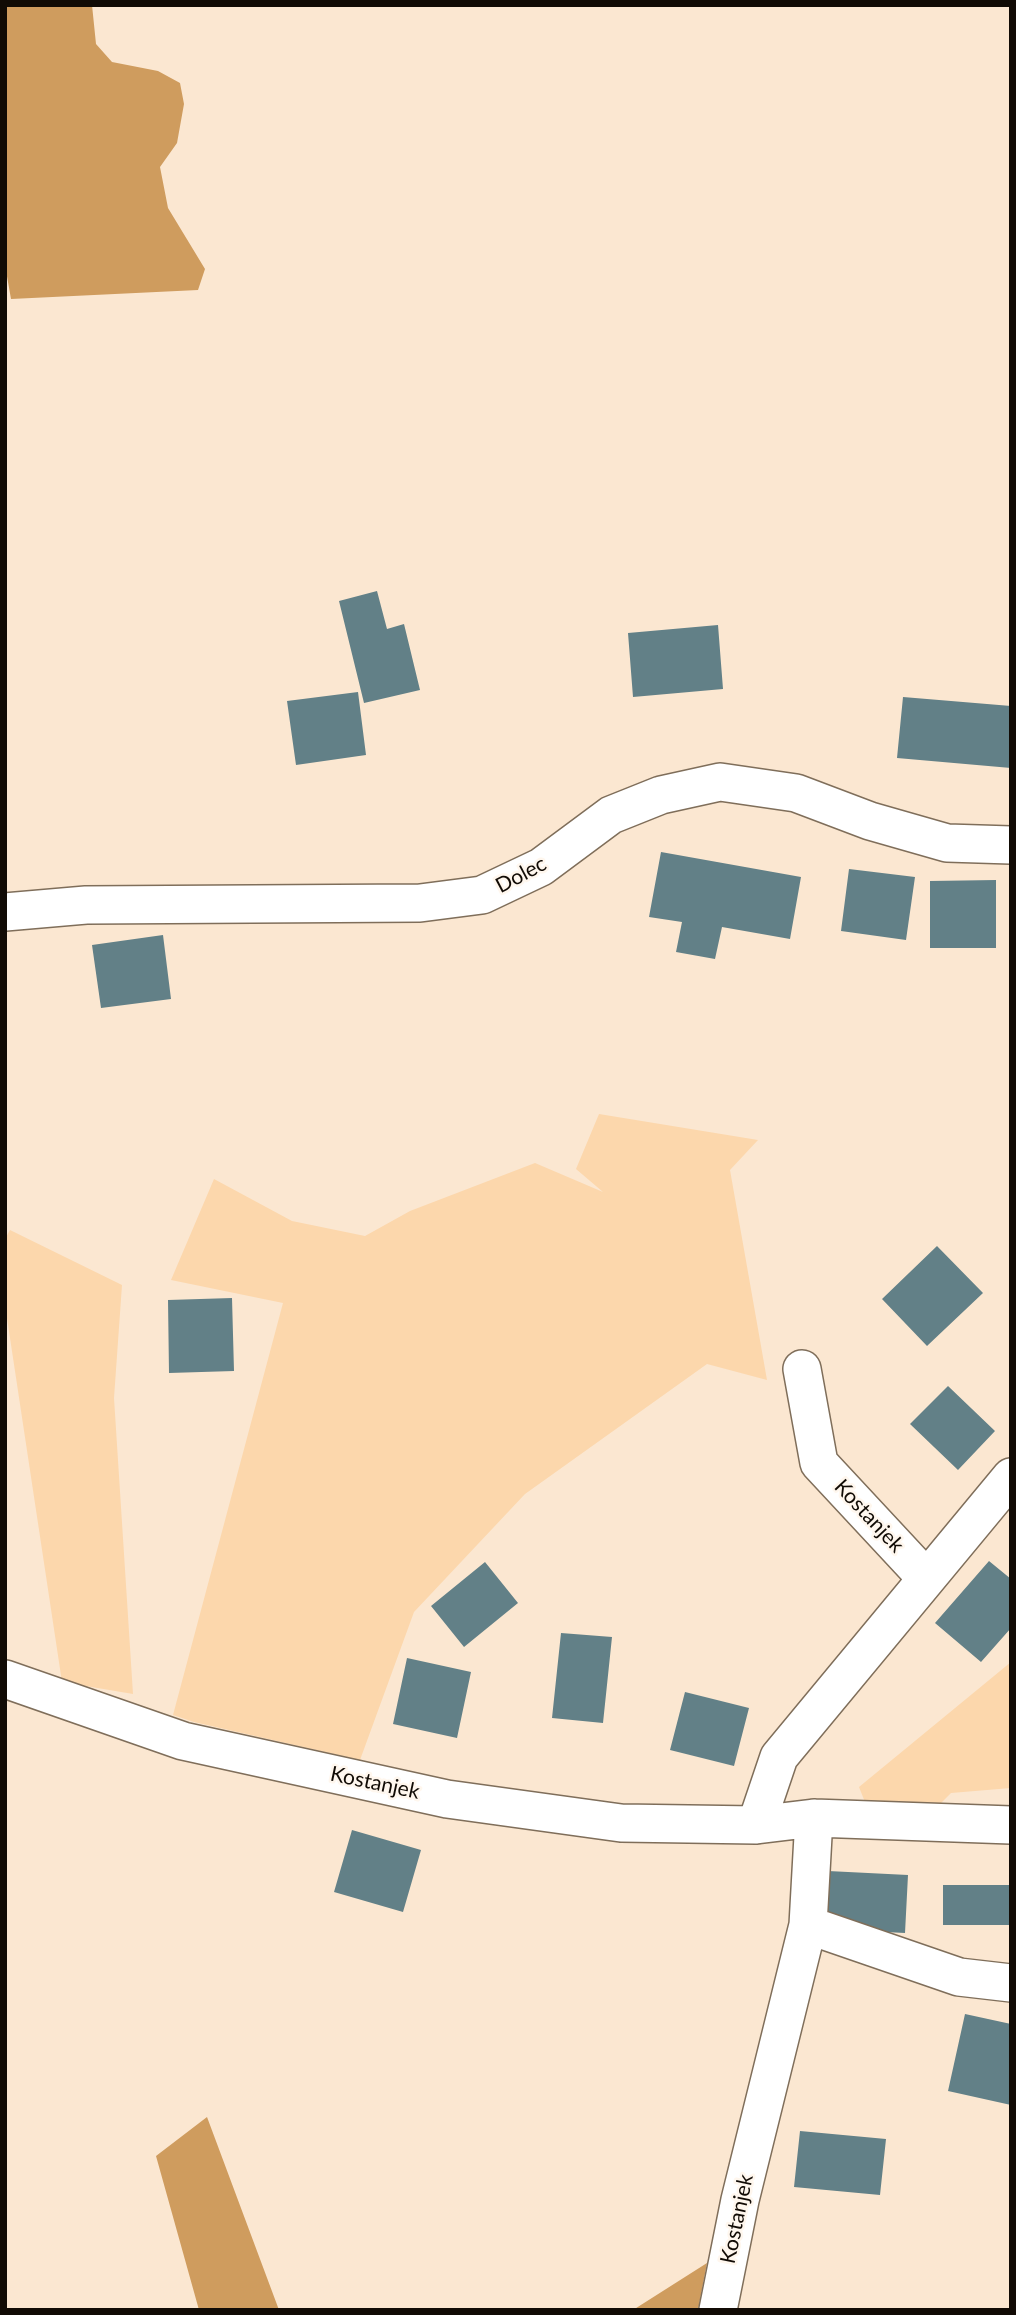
<!DOCTYPE html>
<style>
body{margin:0}
#map{position:relative;width:1016px;height:2315px;overflow:hidden;background:#fbe7d1;font-family:Lato,sans-serif}
canvas{display:block}
.frame{position:absolute;inset:0;border:7px solid #110b05;pointer-events:none}
</style>
<div id="map">
<canvas width="1016" height="2315"></canvas>
<div class="frame"></div>
</div>
<script>
const context = document.querySelector('canvas').getContext('2d');
context.lineJoin = 'round';
function fill(path, color) {
  context.fillStyle = color;
  context.fill(path, 'evenodd');
}
function trace(path, color, width, dash) {
  context.strokeStyle = color;
  context.lineWidth = width;
  context.lineCap = dash ? 'butt' : 'round';
  context.setLineDash(dash || []);
  context.stroke(path);
}
function drawText(font, color, halo, rows, align = 'center') {
  context.font = font + ' Lato,sans-serif';
  context.lineWidth = 5;
  context.setLineDash([]);
  context.textBaseline = 'middle';
  context.strokeStyle = halo;
  context.fillStyle = color;
  for (const [text, x, y, turn = 0] of rows) {
    context.save();
    context.translate(x, y);
    context.rotate((+turn || 0) * Math.PI / 180);
    context.textAlign = isNaN(turn) ? turn : align;
    if (halo) context.strokeText(text, 0, 0);
    context.fillText(text, 0, 0);
    context.restore();
  }
}
const green = new Path2D(`
 M599 1114 758 1140 730 1170 767 1380 707 1364 525 1494 414 1612 360 1760 194 1722 173 1715 283 1303 171 1280 214 1179 292 1221 365 1236 410 1211 535 1163 603 1192 576 1169Z
 M10 1230 122 1285 114 1398 133 1694 62 1682 5 1305V1239Z
 M1011 1662V1788L951 1793 939 1805 865 1802 859 1787Z`);
const forest = new Path2D(`
 M5 5H92L96 44 112 62 158 71 180 83 184 104 177 143 160 167 168 208 205 269 198 290 11 299 5 265Z
 M207 2117 279 2310H199L156 2156Z
 M707 2263 698 2310H633Z`);
const building = new Path2D(`
 M377 591 387 629 404 624 420 690 364 703 339 601Z
 M718 625 723 689 633 697 628 633Z
 M358 692 366 755 296 765 287 701Z
 M903 697 1011 706V768L897 758Z
 M661 852 801 877 790 939 722 927 715 959 676 952 682 922 649 917Z
 M849 869 915 877 906 940 841 931Z
 M996 880V948H930V881Z
 M163 935 171 999 101 1008 92 945Z
 M937 1246 983 1293 927 1346 882 1299Z
 M232 1298 234 1371 169 1373 168 1300Z
 M948 1386 995 1431 958 1470 910 1424Z
 M989 1561 1011 1579V1628L981 1662 935 1623Z
 M485 1562 518 1603 464 1647 431 1606Z
 M561 1633 612 1637 603 1723 552 1718Z
 M407 1658 471 1672 457 1738 393 1724Z
 M685 1692 749 1708 734 1766 670 1750Z
 M352 1830 421 1850 403 1912 334 1892Z
 M828 1871 908 1875 905 1933 824 1929Z
 M943 1885H1011V1925H943Z
 M965 2014 1011 2024V2105L948 2091Z
 M800 2131 886 2139 880 2195 794 2187Z`);
const street = new Path2D(`
 M5 912 86 905 420 903 482 895 541 867 611 815 661 795 720 782 796 793 870 821 947 843 1011 845
 M802 1369 819 1463 926 1578
 M5 1679 183 1741 447 1799 621 1823 756 1825 814 1818 1011 1825
 M756 1825 779 1757 1011 1477
 M808 1925 959 1977 1011 1983
 M718 2310 740 2200 808 1925 814 1818`);
const streetNames = [
 ["Dolec",521,875,-28],
 ["Kostanjek",869,1516,47],
 ["Kostanjek",375,1783,12],
 ["Kostanjek",737,2219,-78]
];
fill(green, '#fcd7ac');
fill(forest, '#cf9c5e');
fill(building, '#628087');
trace(street, '#7f6e5a', 40);
trace(street, '#fff', 37);
drawText('21px', '#110b05', '#fff7ee', streetNames);
</script>
